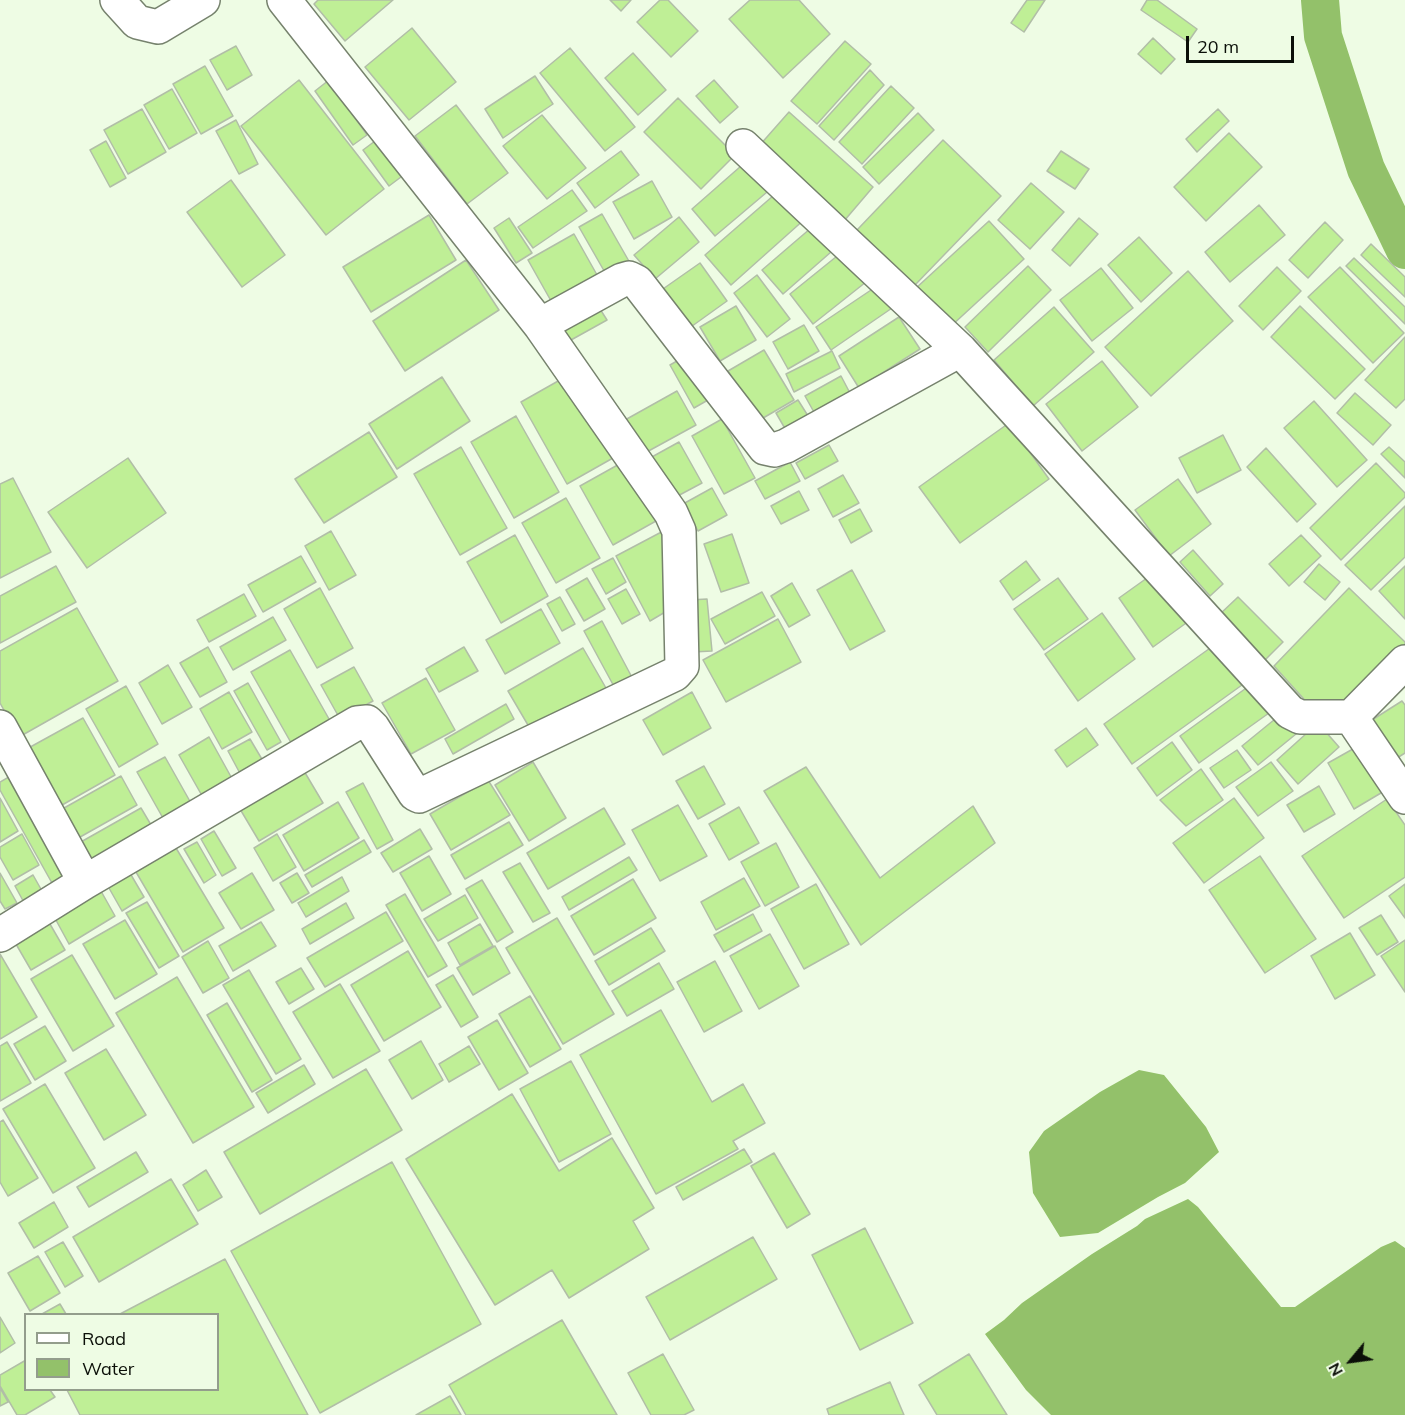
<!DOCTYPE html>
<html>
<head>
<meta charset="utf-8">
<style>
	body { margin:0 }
	#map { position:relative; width:1405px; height:1415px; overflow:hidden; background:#eefce4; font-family:Mulish,sans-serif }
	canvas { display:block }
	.legend { position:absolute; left:24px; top:1313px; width:195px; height:78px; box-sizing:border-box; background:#eefce4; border:2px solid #939d8c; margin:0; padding:8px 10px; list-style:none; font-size:18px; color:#0b0f08 }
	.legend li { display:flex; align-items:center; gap:12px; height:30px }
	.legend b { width:30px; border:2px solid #939d8c }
	.north { position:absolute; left:1321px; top:1331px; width:60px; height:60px; -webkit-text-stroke:4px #eefce4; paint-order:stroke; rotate:241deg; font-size:16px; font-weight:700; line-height:24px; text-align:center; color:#0b0f08 }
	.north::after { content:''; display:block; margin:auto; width:21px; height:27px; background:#0b0f08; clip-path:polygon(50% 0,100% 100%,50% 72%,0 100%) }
	.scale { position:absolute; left:1186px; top:36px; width:108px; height:27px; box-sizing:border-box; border:3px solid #0b0f08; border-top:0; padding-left:8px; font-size:18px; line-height:21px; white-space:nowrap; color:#0b0f08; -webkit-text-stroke:4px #eefce4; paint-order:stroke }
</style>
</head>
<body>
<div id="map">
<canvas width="1405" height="1415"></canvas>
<ul class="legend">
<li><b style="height:8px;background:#fff"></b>Road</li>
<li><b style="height:16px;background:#93c16a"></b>Water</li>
</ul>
<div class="north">N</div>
<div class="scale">20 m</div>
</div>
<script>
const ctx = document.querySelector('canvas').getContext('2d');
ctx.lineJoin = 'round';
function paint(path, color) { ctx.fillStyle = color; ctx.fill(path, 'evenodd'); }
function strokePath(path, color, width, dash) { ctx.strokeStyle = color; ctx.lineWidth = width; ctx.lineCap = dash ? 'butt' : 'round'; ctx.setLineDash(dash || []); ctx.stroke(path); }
const water = new Path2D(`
	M1139 1070 1164 1075 1206 1127 1219 1152 1185 1183 1158 1197 1098 1233 1060 1237 1033 1193 1029 1152 1044 1131 1100 1092Z
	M1188 1199 1198 1207 1281 1307H1295L1381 1247 1395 1241 1405 1248V1415H1051L1026 1390 985 1334 1004 1320 1022 1303 1092 1254 1137 1226 1145 1219Z`);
const canal = new Path2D(`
	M1320 0 1323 36 1366 169 1405 250`);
const building = new Path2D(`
	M318 0H393L345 41 314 4Z
	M610 0H631L621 11Z
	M660 0H668L698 31 671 57 637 22Z
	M750 0H799L830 34 783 78 729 19Z
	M1027 0H1045L1024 32 1011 23Z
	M1147 0H1157L1197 29 1188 42 1141 10Z
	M412 28 456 82 409 120 365 67Z
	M1153 38 1175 59 1161 74 1138 54Z
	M845 41 871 64 817 124 791 101Z
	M236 46 252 75 227 90 210 60Z
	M570 48 635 127 605 151 540 73Z
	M633 53 666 90 638 115 605 78Z
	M205 66 233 116 201 134 173 84Z
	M870 70 884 85 834 140 819 126Z
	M535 76 553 104 503 138 485 109Z
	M299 80 384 189 326 235 241 126Z
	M329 80 367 135 353 145 315 91Z
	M714 80 738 107 720 123 696 96Z
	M891 86 914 108 862 164 839 142Z
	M172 89 197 133 169 149 144 105Z
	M678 98 735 155 701 189 644 132Z
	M456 105 508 173 467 204 415 136Z
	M142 109 166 152 128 174 104 130Z
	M1218 109 1229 121 1197 152 1186 139Z
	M789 112 873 187 844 221 759 146Z
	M918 113 934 130 879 184 863 167Z
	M542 115 586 168 547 199 503 146Z
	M236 120 258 164 239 174 216 131Z
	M1229 133 1262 167 1206 221 1174 187Z
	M379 138 405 174 389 186 363 150Z
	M943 140 1001 196 915 285 857 230Z
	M106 141 126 178 110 187 90 150Z
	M621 151 639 175 595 208 577 183Z
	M1061 151 1089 169 1075 189 1047 171Z
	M749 159 773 187 715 236 692 209Z
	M231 180 285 255 242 287 187 212Z
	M652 181 672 217 634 239 613 202Z
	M1031 183 1064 212 1030 249 998 220Z
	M781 189 806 218 731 285 705 255Z
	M572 190 587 211 533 248 518 227Z
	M1259 205 1285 235 1230 282 1205 252Z
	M602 214 630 263 607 276 579 227Z
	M429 215 456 260 371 312 343 267Z
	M679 217 699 242 655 279 634 255Z
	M509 218 532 253 516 263 494 228Z
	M1079 218 1098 234 1070 266 1052 250Z
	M989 221 1024 259 950 327 915 289Z
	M818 222 839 245 783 294 762 270Z
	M1325 222 1343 240 1308 278 1289 260Z
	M574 234 601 282 555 308 528 260Z
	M1139 237 1172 273 1141 302 1108 265Z
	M1371 244 1405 277V297L1361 255Z
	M847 248 871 278 813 324 790 294Z
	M1354 258 1405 307V324L1346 266Z
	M466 260 499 310 405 371 373 321Z
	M700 263 727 301 688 329 660 291Z
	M1028 266 1051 290 988 352 965 327Z
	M1277 267 1301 291 1263 330 1239 306Z
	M1340 267 1404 333 1373 363 1308 297Z
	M1101 268 1133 308 1092 341 1060 300Z
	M1188 271 1233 321 1151 396 1105 347Z
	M757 275 790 319 767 337 734 293Z
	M880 284 895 306 831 350 816 327Z
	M736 306 756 340 720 361 700 327Z
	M1300 306 1365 369 1335 399 1271 337Z
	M1054 307 1094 352 1033 406 994 360Z
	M600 309 607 320 562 345 555 333Z
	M899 317 920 349 859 388 839 356Z
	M804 325 819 351 788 369 773 342Z
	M1405 337V399L1396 408 1365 380Z
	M764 350 794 400 758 421 728 371Z
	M832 351 840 368 794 392 786 374Z
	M684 357 708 400 694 408 670 365Z
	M1102 361 1138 407 1082 451 1046 404Z
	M567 376 613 458 567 484 521 402Z
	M841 376 851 395 815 414 805 396Z
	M442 377 470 421 397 469 369 424Z
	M677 391 696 425 643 454 625 420Z
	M1355 393 1391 425 1373 445 1337 413Z
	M798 400 810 419 787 432 776 413Z
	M1314 401 1367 460 1337 487 1284 428Z
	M516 416 559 492 514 518 471 442Z
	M722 419 755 478 724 494 692 436Z
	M1009 423 1049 479 960 543 919 487Z
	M369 432 397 477 324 523 295 479Z
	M1223 435 1241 470 1197 493 1179 458Z
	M679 442 702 483 672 499 650 458Z
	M829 445 838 461 805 479 796 463Z
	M461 447 507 528 460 555 414 474Z
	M1389 447 1405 462V478L1381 454Z
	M1266 448 1316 504 1297 522 1247 467Z
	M128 458 166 513 87 568 48 512Z
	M623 462 656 521 613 545 580 486Z
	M790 462 800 481 765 499 755 481Z
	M1376 463 1405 493V497L1341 560 1310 528Z
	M843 475 859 503 833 517 818 489Z
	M13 478 51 552 0 578V484Z
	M1178 479 1211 524 1169 556 1135 510Z
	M712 488 727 515 698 531 683 504Z
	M799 491 809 510 781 524 771 506Z
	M566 498 600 558 556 583 522 523Z
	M1405 506V557L1371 590 1345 565Z
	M860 509 872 531 851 543 839 520Z
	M669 528 677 605 650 621 616 556Z
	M331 531 356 575 329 590 305 546Z
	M732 534 749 583 721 592 704 544Z
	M515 535 548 596 501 623 467 562Z
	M1301 535 1321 556 1289 586 1269 564Z
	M1193 550 1223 584 1210 596 1180 562Z
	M301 556 316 582 263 612 248 585Z
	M613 558 626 582 606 594 592 569Z
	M1026 561 1040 580 1013 600 1000 581Z
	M1319 564 1340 582 1325 600 1304 582Z
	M56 566 76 602 0 643V596Z
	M1405 566V619L1379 591Z
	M852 570 885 631 850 650 817 590Z
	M1154 573 1189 621 1153 647 1119 598Z
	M587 578 605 609 584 621 566 590Z
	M1058 578 1088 619 1044 650 1014 609Z
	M792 583 810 615 789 627 771 596Z
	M320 588 353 648 317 668 284 609Z
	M1349 588 1405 642V650L1345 706 1312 708 1274 666Z
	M626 589 640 614 622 624 608 599Z
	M762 592 775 616 725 644 711 619Z
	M244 594 256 616 209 642 197 620Z
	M560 597 575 624 562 631 547 604Z
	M1238 597 1283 642 1265 660 1219 615Z
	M707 599 712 651 693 652 689 600Z
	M77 608 118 681 19 737 0 703V651Z
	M541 609 560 643 505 674 486 640Z
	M1102 613 1135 659 1078 701 1045 654Z
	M273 617 286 640 233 670 220 647Z
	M778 619 801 662 726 702 703 660Z
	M602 621 635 683 617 692 584 631Z
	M1213 646 1242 685 1132 764 1104 724Z
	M208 647 227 682 200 697 180 663Z
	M464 647 478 671 439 692 426 669Z
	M583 648 610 695 535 737 508 691Z
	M290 650 333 726 294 748 251 672Z
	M168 665 192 707 162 724 139 683Z
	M354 667 373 701 340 719 321 685Z
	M426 678 455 730 411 754 382 703Z
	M248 683 281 742 267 750 234 691Z
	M126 686 158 744 119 767 86 709Z
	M1249 686 1269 713 1199 763 1180 736Z
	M229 692 252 732 222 749 200 709Z
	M692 692 711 728 663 755 643 720Z
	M1402 701 1405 705V753L1397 758 1372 720Z
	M506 704 514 719 453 754 445 739Z
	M1280 715 1296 734 1258 765 1242 746Z
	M83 718 115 775 55 809 23 751Z
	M1318 723 1339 747 1298 784 1277 760Z
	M1086 728 1098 745 1067 767 1055 750Z
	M209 737 235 784 205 801 179 755Z
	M250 739 266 766 243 779 228 751Z
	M1172 742 1192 770 1157 796 1137 768Z
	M1360 745 1386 790 1354 809 1328 763Z
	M1237 750 1251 770 1224 788 1210 768Z
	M165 757 196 812 168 827 137 772Z
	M533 762 566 818 529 841 495 785Z
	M1271 762 1293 791 1258 816 1236 787Z
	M704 766 725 804 698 819 676 781Z
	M806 767 880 878 973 806 995 843 861 945 764 791Z
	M1201 769 1223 800 1186 826 1160 800Z
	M19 771 80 879 57 892 0 790V782Z
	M304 771 323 803 259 841 240 809Z
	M121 776 137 805 73 841 57 812Z
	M488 780 510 815 451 850 430 814Z
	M363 783 393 840 377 849 346 792Z
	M1319 786 1335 814 1304 832 1287 805Z
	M0 798 18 831 0 842Z
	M1234 798 1264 838 1204 883 1173 843Z
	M1387 799 1405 825V877L1344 918 1302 856Z
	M338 802 359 838 304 871 283 835Z
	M678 805 707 856 660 881 632 830Z
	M739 807 759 843 729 860 709 824Z
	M141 808 157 835 88 874 72 847Z
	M604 808 625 844 548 889 527 853Z
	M509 822 523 845 465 879 451 855Z
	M420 829 432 849 393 872 381 853Z
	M214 831 236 868 222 876 201 839Z
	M22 834 39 865 13 880 0 857V847Z
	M277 834 296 867 273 881 254 848Z
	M364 840 371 852 312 887 305 875Z
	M197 842 216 875 204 883 184 849Z
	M776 843 799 887 765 906 741 862Z
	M176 848 224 928 183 952 136 872Z
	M429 856 451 894 422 911 400 873Z
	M1260 856 1316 939 1265 973 1209 890Z
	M629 857 637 870 569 910 562 897Z
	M520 863 550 913 533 922 503 872Z
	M127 868 144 897 122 911 105 881Z
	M0 873 17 903 5 909 0 901Z
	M252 873 274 910 241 929 219 893Z
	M297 873 309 893 292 903 280 883Z
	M33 875 46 898 27 908 15 886Z
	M342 877 349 891 306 917 298 903Z
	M744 878 760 906 716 930 701 902Z
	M633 879 656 918 594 955 571 916Z
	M482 880 513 932 497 942 466 889Z
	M97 884 115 916 69 944 51 911Z
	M816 884 849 944 804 969 771 909Z
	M1405 884V918L1389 896Z
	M405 894 447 966 428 977 386 905Z
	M465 895 478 918 438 941 424 919Z
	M147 902 179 956 159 968 126 913Z
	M346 903 354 918 310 944 302 929Z
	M43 912 65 950 31 970 9 932Z
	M386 912 403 941 325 987 307 958Z
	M753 914 762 931 724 952 714 935Z
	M1381 915 1398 942 1377 955 1359 928Z
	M557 918 614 1014 563 1044 506 948Z
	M125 920 157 974 115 999 83 944Z
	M261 922 276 946 233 971 219 946Z
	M480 924 493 946 460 965 448 943Z
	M651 928 665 951 609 985 595 961Z
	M1350 933 1375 975 1335 999 1311 956Z
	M770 934 799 986 759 1009 730 956Z
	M1405 940V992L1381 956Z
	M208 941 229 978 203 993 182 957Z
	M495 946 510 973 473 995 457 968Z
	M408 951 441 1007 384 1041 351 985Z
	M0 954 37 1017 0 1039Z
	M72 955 114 1026 73 1051 31 979Z
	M715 961 742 1011 704 1032 677 982Z
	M659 963 674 989 627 1016 612 991Z
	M301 968 314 989 289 1004 276 982Z
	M249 970 301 1059 276 1074 223 985Z
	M453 975 478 1017 461 1027 436 985Z
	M177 977 254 1107 193 1143 116 1013Z
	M340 984 380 1051 333 1078 293 1012Z
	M530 996 561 1049 530 1067 499 1014Z
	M227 1003 272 1080 252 1092 207 1015Z
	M661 1010 712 1102 743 1084 765 1123 733 1141 738 1149 656 1194 580 1055Z
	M497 1020 528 1073 499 1090 468 1037Z
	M45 1026 66 1061 35 1080 14 1044Z
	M421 1041 443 1080 412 1099 389 1060Z
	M7 1042 31 1083 0 1101V1046Z
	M469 1046 480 1064 449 1082 439 1064Z
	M106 1049 146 1115 104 1140 65 1073Z
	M571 1061 611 1134 559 1162 520 1089Z
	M304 1065 315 1084 268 1113 256 1093Z
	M366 1069 402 1130 260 1214 224 1152Z
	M45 1084 95 1168 53 1193 3 1109Z
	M512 1094 559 1171 612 1138 654 1208 633 1221 649 1249 569 1298 552 1270 495 1305 406 1159Z
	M3 1120 38 1178 8 1196 0 1182V1122Z
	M744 1149 752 1162 683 1200 676 1187Z
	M136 1152 148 1172 89 1207 77 1187Z
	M774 1153 810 1214 787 1228 751 1166Z
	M392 1162 481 1324 320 1413 231 1251Z
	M206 1170 222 1197 198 1211 183 1185Z
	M171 1179 198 1224 99 1282 73 1237Z
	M54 1202 68 1227 34 1248 19 1223Z
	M865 1228 913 1323 860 1350 812 1255Z
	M753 1237 777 1279 670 1340 646 1297Z
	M63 1242 83 1276 65 1287 45 1252Z
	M38 1256 60 1293 30 1311 8 1273Z
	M225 1259 308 1415H80L67 1390H218V1314H120Z
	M60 1304 66 1314H42Z
	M0 1317 15 1343 0 1353Z
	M562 1320 617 1415H466L449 1385Z
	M663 1354 694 1410 684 1415H651L628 1373Z
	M969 1354 1007 1415H937L919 1385Z
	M26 1360V1390H50L55 1397 25 1415H17L0 1386V1375Z
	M890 1382 904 1415H829L827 1409Z
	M0 1388 8 1402 0 1406Z
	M450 1396 461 1415H416Z`);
const street = new Path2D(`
	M117 0 137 22 158 27 203 0
	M284 0 540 325 622 280 629 278 637 282 765 448 774 450 786 446 960 350
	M743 146 960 350 1290 712 1300 717H1351L1405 662
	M1351 717 1405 797
	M0 727 85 882
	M0 935 85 882 357 723 367 722 373 728 415 794 419 796 675 674 682 666 679 531 671 513 540 325`);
paint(water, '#93c16a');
strokePath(canal, '#93c16a', 38);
paint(building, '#bfef96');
strokePath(building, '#b1bea7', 1.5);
strokePath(street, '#76826d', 36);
strokePath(street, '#fff', 33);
</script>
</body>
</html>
